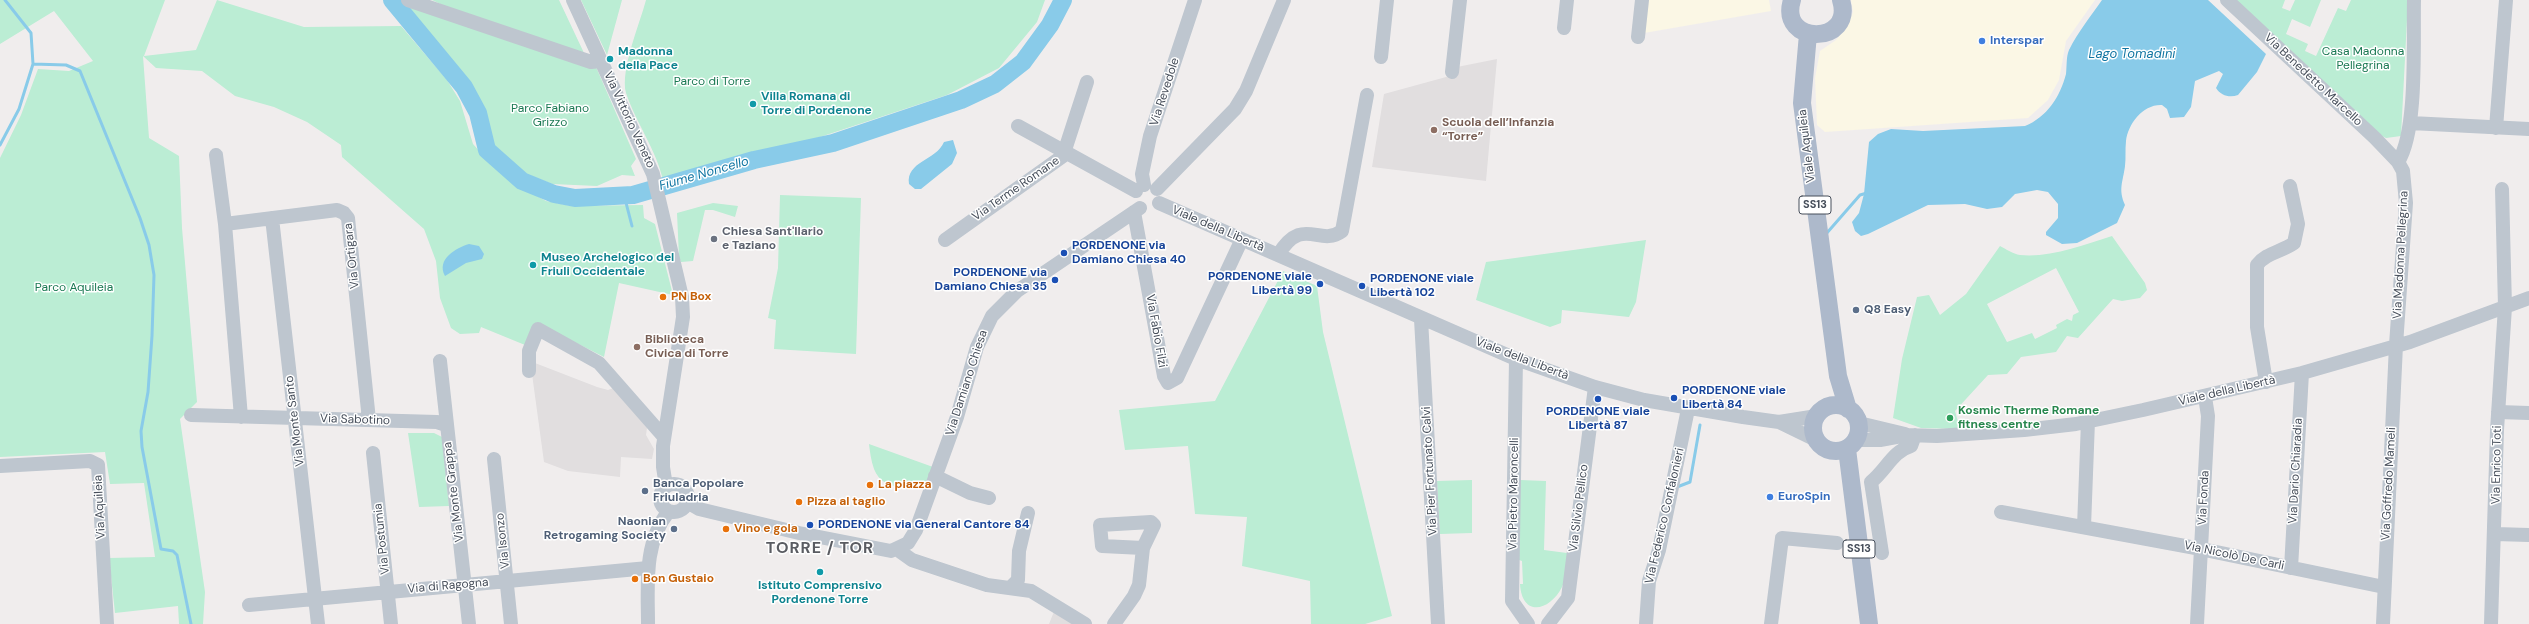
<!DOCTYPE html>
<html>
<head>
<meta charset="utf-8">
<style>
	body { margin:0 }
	canvas { display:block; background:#f0eded }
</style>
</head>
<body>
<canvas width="2529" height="624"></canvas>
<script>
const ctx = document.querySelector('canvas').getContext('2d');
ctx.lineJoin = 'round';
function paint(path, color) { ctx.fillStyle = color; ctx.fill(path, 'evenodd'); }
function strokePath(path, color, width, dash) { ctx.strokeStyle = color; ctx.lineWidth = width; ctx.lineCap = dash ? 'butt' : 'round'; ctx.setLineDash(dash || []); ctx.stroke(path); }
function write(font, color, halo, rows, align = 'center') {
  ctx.font = font + ' "DM Sans",sans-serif'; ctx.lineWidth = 3; ctx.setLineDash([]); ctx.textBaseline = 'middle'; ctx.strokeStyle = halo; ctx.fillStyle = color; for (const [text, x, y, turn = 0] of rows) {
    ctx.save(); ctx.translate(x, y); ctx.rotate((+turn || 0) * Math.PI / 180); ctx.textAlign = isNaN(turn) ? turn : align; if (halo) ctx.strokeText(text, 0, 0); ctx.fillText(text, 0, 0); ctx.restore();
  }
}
const commercial = new Path2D(`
	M1647 0H1769L1771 11 1644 33Z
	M1851 0H2095L2066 41 2059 80 2048 100 2028 118 1825 132 1817 125 1815 78 1820 51 1836 40 1847 27 1853 12Z`);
const education = new Path2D(`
	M1497 59 1486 181 1372 167 1384 94 1457 74V67Z
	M535 363 597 387 608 390 616 387 647 428 646 435 654 449 652 459 621 457 620 477 568 471 544 462 532 374Z
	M1055 609 1079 624H1049Z`);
const green = new Path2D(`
	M0 0H165L144 56 196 50 217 0 304 27 401 26 447 80 460 101 473 144 492 165 521 187 546 201 571 206 643 205 644 218 655 224 673 295 619 283 604 357 537 323 525 345 481 327 479 333 460 334 451 328 440 298 436 261 424 229 342 157 341 145 307 122 274 107 235 96 202 71 156 68 143 56 149 138 179 156 182 228 197 402 180 419 205 592 203 624H179L178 606 115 613 109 558 155 557 144 483 110 484 105 452 0 457V158L21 115 38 69 69 71 93 61 54 11 0 44Z
	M432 0H559L584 53 449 8Z
	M581 0H622L607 55Z
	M646 0H1045L1037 22 999 68 947 95 814 139 663 180C656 149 636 123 626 93 620 70 640 23 646 0Z
	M2232 0H2285L2282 8 2290 11 2295 0H2321L2310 27 2292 19 2286 34 2308 44 2305 51 2316 56 2338 8 2346 11 2351 0H2408L2401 136 2386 138 2378 134Z
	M404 5 596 67 636 159 631 166 635 176 622 175 597 186 552 184 527 174 507 162 493 148 478 98 467 80Z
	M780 195 861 198 856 354 774 349 776 320 768 318 778 268Z
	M713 203 738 206 735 217 713 210H705L693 261 681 262 679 257 677 213Z
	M2112 236 2145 283 2147 290 2140 298 2122 301 2113 299 2078 338 2067 336 2056 352 2021 357 2007 374 1988 375 1955 411 1960 429 1921 428 1893 418 1902 359 1917 297 1929 295 1940 315 1966 294 2000 246C2006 249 2013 254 2020 255 2050 258 2083 245 2112 236ZM2056 268 2079 312 2073 315 2072 321 2067 319 2056 325 2057 328 2035 339 2032 333 2007 342 1987 304Z
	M1646 240 1636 302 1629 317 1562 310 1561 323 1550 327 1476 300 1486 262Z
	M1283 271 1317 286 1323 332 1392 616 1365 624H1311L1310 581 1242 566 1247 517 1195 514 1188 446 1125 450 1119 410 1215 401Z
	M408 433H434L442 437 449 506 419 507Z
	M869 444 933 467 928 480C910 489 883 492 874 469 871 461 870 452 869 444Z
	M1472 480V533L1440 534 1437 481Z
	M1520 480 1546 481 1544 550 1567 553C1567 565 1567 576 1562 587 1550 611 1522 618 1520 584H1523L1522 561 1519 560Z`);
const water = new Path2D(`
	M2102 0H2208L2266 54 2257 72 2238 95C2230 98 2221 96 2216 88L2223 74 2219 71 2195 81 2191 107 2184 117 2170 118 2167 109 2162 105C2143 104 2128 124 2126 141 2125 150 2126 158 2125 166 2123 182 2118 189 2125 205L2117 223 2077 243 2062 244 2046 235V232L2058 218V204L2048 192 2037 190 2015 194 2002 207 1987 209 1965 204 1928 205 1868 234 1861 236 1855 231 1852 222 1859 213 1864 194 1869 142 1878 134 1891 129 1923 131 2025 126C2047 117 2060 97 2066 74 2067 66 2066 57 2069 50 2078 32 2091 16 2102 0Z
	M953 140 957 153 952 164 921 189H915L909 184C906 161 936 161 944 142Z
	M469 244 479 246 484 254 482 259 466 263 445 276C436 259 456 248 469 244Z`);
const stream = new Path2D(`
	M5 0 31 33 33 64 66 65 80 71 140 218 149 245 154 275 152 336 148 392 141 431 142 447 161 549 173 551 177 555 191 624
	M0 145 19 109 33 64
	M624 195 632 226
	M1826 234 1860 195 1867 193
	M1677 487 1690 482 1700 425`);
const river = new Path2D(`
	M392 0 464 87 478 113 487 150 522 181 554 194 575 198 633 195 754 160 833 143 961 100 995 84 1023 62 1050 25 1063 0`);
const minor = new Path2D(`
	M408 0 591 62 601 61
	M573 0 653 174 682 297 683 317 663 446V467L666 486
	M2227 0 2375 138 2398 162 2403 171 2406 203 2396 345 2383 624
	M1564 28 1567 0
	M1638 37 1642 0
	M1381 57 1387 0
	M1452 72 1460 0
	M2411 123 2529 129
	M1018 126 1136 191
	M2496 128 2506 0
	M216 155 225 224 241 417
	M2398 162C2418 131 2413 40 2414 0
	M1144 185 1142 174 1150 136 1195 0
	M1157 189 1235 109 1246 91 1284 0
	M1159 203 1516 359 1595 387 1644 400 1743 417 1779 422 1817 416
	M1134 212 1164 376 1168 383 1177 378 1242 239
	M272 218 318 624
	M225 224 337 210 344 213 348 218 369 420
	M945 240 1063 156 1087 82
	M1278 255C1303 214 1319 248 1342 231L1367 95
	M1421 319 1438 624
	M1516 359 1512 601 1528 624
	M440 361 469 624
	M529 371V351L538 329 599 363 664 437
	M2266 382 2257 327V265C2266 253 2281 252 2294 243L2298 224 2290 186
	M2498 412 2529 413
	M191 415 437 422 446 425
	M1779 422 1818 441
	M1859 423 1905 434
	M1856 440H1880L1907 435 1937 436 2024 430 2076 424 2143 410 2302 373 2410 342 2529 298
	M373 453 391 624
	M494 459 511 624
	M0 466 90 461 98 465 107 624
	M935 476 970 493 989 498
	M660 498a14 14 0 1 1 28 0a14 14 0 1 1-28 0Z
	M687 502 699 509 799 533 891 551 908 543 916 530 957 417 977 347 992 316 1017 291 1140 208
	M2001 512 2201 549 2384 587
	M2084 527 2088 421
	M2495 534 2529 535
	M898 550 912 560 987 585 1031 591 1085 624
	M1882 553 1871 482C1886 470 1893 451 1911 446L1915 435
	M2291 568 2302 373
	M1012 586 1018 580 1019 551 1028 513
	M249 605 648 568
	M648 624C648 586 643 543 669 511
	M1114 624 1134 596 1139 585 1143 548 1154 525 1151 522 1100 525 1102 546 1143 548
	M1548 624 1568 598 1595 387
	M1646 624 1649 581 1659 550 1688 409
	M1771 624 1782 538 1837 543
	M2197 624 2208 416 2205 397
	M2491 624 2497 430 2505 307 2502 189`);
const major = new Path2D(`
	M1792 0C1778 46 1855 45 1841 0
	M1808 34 1802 103 1838 376 1848 409
	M1813 428a23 23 0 1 1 46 0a23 23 0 1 1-46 0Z
	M1847 449 1869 624`);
const markers = [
	[1982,41,4,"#3f7fe0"],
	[610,59,4,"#0f9aa8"],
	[753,104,4,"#0f9aa8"],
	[1434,130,4,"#8d6e63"],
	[714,239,4,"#6b7280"],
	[1064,253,4,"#1a4fb4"],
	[533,265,4,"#0f9aa8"],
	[1055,280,4,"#1a4fb4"],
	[1320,284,4,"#1a4fb4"],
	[1362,286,4,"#1a4fb4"],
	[663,297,4,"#e8710a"],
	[1856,310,4,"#5c6f8a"],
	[637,347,4,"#8d6e63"],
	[1674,398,4,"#1a4fb4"],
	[1598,399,4,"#1a4fb4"],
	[1950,418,4,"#2e9e5b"],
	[870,485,4,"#e8710a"],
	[645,491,4,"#5c6f8a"],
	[1770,497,4,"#3f7fe0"],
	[799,502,4,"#e8710a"],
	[810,525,4,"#1a4fb4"],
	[674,529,4,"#5c6f8a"],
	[726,529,4,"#e8710a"],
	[820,572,4,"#0f9aa8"],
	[635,579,4,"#e8710a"]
];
const shields = [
	[1815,205,32],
	[1859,549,32]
];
const shieldNames = [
	["SS13",1815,205],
	["SS13",1859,549]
];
const shopNames = [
	["Interspar",1990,41],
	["EuroSpin",1778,497]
];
const cultureNames = [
	["Madonna",618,52],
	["della Pace",618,66],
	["Villa Romana di",761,97],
	["Torre di Pordenone",761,111],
	["Museo Archelogico del",541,258],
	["Friuli Occidentale",541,272],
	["Istituto Comprensivo",820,586,"center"],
	["Pordenone Torre",820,600,"center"]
];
const parkNames = [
	["Casa Madonna",2363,52],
	["Pellegrina",2363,66],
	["Parco di Torre",712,82],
	["Parco Fabiano",550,109],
	["Grizzo",550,123],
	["Parco Aquileia",74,288]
];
const streetNames = [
	["Via Benedetto Marcello",2313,80,43],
	["Via Revedole",1165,92,-72],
	["Via Vittorio Veneto",629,120,65],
	["Viale Aquileia",1807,146,-97],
	["Via Terme Romane",1016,189,-35],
	["Viale della Libertà",1218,229,23],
	["Via Madonna Pellegrina",2401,255,-87],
	["Via Ortigara",352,256,-96],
	["Via Fabio Filzi",1156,331,80],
	["Viale della Libertà",1522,359,21],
	["Via Damiano Chiesa",967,383,-72],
	["Viale della Libertà",2227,391,-13],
	["Via Sabotino",355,420,2],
	["Via Monte Santo",295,421,-97],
	["Via Enrico Toti",2497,465,-89],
	["Via Pier Fortunato Calvi",1430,471,-93],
	["Via Dario Chiaradia",2296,471,-87],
	["Via Goffredo Mameli",2389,484,-87],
	["Via Monte Grappa",454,492,-97],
	["Via Pietro Maroncelli",1514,494,-89],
	["Via Fonda",2204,498,-87],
	["Via Aquileia",100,507,-93],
	["Via Silvio Pellico",1579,508,-83],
	["Via Federico Confalonieri",1665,516,-77],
	["Via Postumia",382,539,-96],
	["Via Isonzo",503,541,-96],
	["Via Nicolò De Carli",2234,556,12],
	["Via di Ragogna",448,586,-5]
];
const educationNames = [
	["Scuola dell’Infanzia",1442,123],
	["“Torre”",1442,137],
	["Biblioteca",645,340],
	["Civica di Torre",645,354]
];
const worshipNames = [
	["Chiesa Sant'Ilario",722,232],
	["e Taziano",722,246]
];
const transitNames = [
	["PORDENONE via",1072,246],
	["Damiano Chiesa 40",1072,260],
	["PORDENONE via",1047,273,"right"],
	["Damiano Chiesa 35",1047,287,"right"],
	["PORDENONE viale",1312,277,"right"],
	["Libertà 99",1312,291,"right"],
	["PORDENONE viale",1370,279],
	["Libertà 102",1370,293],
	["PORDENONE viale",1682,391],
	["Libertà 84",1682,405],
	["PORDENONE viale",1598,412,"center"],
	["Libertà 87",1598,426,"center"],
	["PORDENONE via General Cantore 84",818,525]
];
const foodNames = [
	["PN Box",671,297],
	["La piazza",878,485],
	["Pizza al taglio",807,502],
	["Vino e gola",734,529],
	["Bon Gustaio",643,579]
];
const serviceNames = [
	["Q8 Easy",1864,310],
	["Banca Popolare",653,484],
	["Friuladria",653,498],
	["Naonian",666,522,"right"],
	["Retrogaming Society",666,536,"right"]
];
const leisureNames = [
	["Kosmic Therme Romane",1958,411],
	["fitness centre",1958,425]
];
const waterNames = [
	["Lago Tomadini",2132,55],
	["Fiume Noncello",704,174,-16]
];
const districtNames = [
	["TORRE / TOR",820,549]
];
paint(commercial, '#fbf7e5');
paint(education, '#e1dedf');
paint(green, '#bbedd4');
paint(water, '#89cbe9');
strokePath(stream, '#89cbe9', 3);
strokePath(river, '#89cbe9', 18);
strokePath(minor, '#bec6cf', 14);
strokePath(major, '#adb9cb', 18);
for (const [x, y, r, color] of markers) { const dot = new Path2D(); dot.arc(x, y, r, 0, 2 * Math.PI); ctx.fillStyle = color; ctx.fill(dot); strokePath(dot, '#fff', 1.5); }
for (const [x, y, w] of shields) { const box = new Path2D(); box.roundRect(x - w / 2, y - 9, w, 18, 3); ctx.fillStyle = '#fff'; ctx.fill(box); strokePath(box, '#464e5a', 1); }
write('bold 11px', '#464e5a', null, shieldNames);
write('bold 12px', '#366cbe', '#fff', shopNames, 'left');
write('bold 12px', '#0d838f', '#fff', cultureNames, 'left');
write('12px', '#197852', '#fff', parkNames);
write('12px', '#464e5a', '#fff', streetNames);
write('bold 12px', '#785e54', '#fff', educationNames, 'left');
write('bold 12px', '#5b616d', '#fff', worshipNames, 'left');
write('bold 12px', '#164399', '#fff', transitNames, 'left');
write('bold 12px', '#c56008', '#fff', foodNames, 'left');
write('bold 12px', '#4e5e75', '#fff', serviceNames, 'left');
write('bold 12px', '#27864d', '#fff', leisureNames, 'left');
write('italic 13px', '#1075a2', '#fff', waterNames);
ctx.letterSpacing = '1px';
write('bold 16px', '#5a5c62', '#fff', districtNames);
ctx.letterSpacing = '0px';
</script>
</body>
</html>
